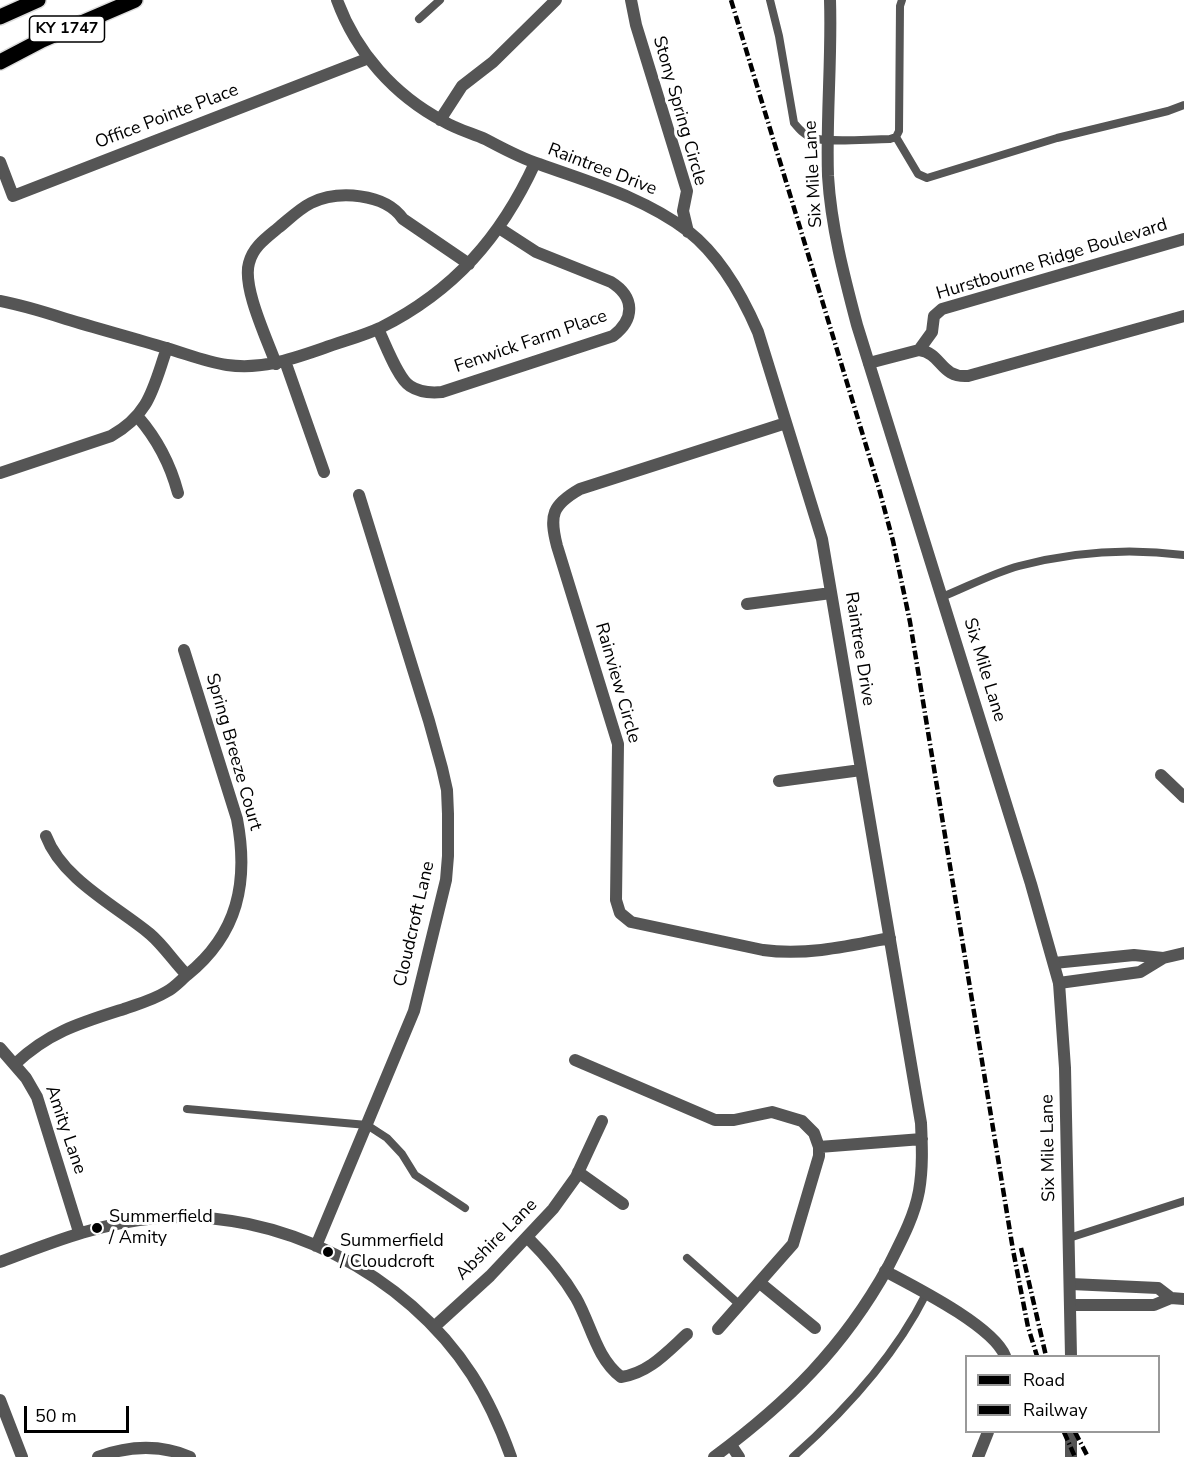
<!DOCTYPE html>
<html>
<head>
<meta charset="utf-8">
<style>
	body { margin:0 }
	#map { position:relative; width:1184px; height:1457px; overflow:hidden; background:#fff; font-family:"Nunito Sans",sans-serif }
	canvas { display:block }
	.legend { position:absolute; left:965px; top:1355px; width:195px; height:78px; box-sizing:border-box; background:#fff; border:2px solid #999; margin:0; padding:8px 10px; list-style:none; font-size:18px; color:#000 }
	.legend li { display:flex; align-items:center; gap:12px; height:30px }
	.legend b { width:30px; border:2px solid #999 }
	.scale { position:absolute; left:24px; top:1406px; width:105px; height:27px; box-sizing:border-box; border:3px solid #000; border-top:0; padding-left:8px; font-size:18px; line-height:21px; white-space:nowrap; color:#000; -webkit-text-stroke:4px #fff; paint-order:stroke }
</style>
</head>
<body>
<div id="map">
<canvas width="1184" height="1457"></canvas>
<ul class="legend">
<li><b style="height:8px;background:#000"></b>Road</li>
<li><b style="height:8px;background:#000"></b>Railway</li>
</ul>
<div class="scale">50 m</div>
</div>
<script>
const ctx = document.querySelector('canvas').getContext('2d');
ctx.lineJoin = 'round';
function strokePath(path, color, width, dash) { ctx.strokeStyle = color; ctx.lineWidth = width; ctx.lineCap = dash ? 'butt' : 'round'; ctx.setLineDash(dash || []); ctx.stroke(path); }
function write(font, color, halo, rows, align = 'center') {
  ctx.font = font + ' "Nunito Sans",sans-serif'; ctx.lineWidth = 6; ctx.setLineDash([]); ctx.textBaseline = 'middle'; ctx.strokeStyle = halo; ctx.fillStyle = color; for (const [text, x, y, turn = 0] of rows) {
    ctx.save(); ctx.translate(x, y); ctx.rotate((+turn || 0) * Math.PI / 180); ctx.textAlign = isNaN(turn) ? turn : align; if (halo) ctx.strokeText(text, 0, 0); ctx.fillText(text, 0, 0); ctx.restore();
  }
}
const service = new Path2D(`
	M770 0 779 36 794 123C799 129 804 135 812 138 832 143 868 139 890 139L896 137 899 131 900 6 902 0
	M419 19 440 0
	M896 137 918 174 927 178 1057 138 1168 111 1184 105
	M942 597C967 587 993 573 1019 566 1072 552 1130 548 1184 555
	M187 1109 367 1125 387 1138 402 1154 415 1175 465 1208
	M1069 1238 1184 1201
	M687 1258 740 1305
	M793 1457C845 1411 895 1356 926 1294`);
const minor = new Path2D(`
	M337 0C356 52 394 95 443 121 456 129 471 133 485 139 502 148 520 158 539 164 591 183 643 197 688 231 720 256 742 295 758 332L822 539 921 1123C922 1146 923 1168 919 1191 914 1218 900 1243 888 1267 843 1348 788 1402 714 1457
	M631 0 636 25 687 191 683 211 688 232
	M440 120 462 86 493 62 556 0
	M0 162 13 196 369 58
	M0 301C22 305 44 312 66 319 99 329 133 338 166 348 187 354 206 362 227 365 262 370 292 359 324 348 343 341 363 336 380 328 454 291 501 237 535 163
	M378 329C385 343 398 379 410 386 419 392 432 393 442 392L613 336C635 319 635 297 611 282L536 252 499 228
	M919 350 932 332 934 316 942 309 1184 239
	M285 361 324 472
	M869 363 919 350C942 353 940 378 968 376L1184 316
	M276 364C267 339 242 287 249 263 253 247 266 238 278 228 288 220 299 209 311 203 338 190 385 193 403 219L469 264
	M138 417C158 440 170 463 178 493
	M786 423 580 489C552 505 549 515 557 546L618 744 616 900 620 913 631 922 763 950C806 956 849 946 890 938
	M0 473 111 436C150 414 153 388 167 348
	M747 604 831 593
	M1161 775 1184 797
	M779 781 861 770
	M46 836C62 879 116 906 150 934 164 946 174 962 187 975
	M1054 963 1134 955 1163 958
	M1059 983 1140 972 1163 958 1184 953
	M0 1048 26 1078 37 1097 79 1232
	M575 1060 715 1120H734L772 1112 802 1121 814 1133 819 1147V1156L793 1244 718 1329
	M15 1064C49 1032 80 1023 124 1009 138 1004 153 1000 166 992 174 988 180 981 187 975 238 934 249 882 237 819L184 650
	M819 1147 922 1139
	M578 1172 623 1204
	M527 1237C545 1255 563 1276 576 1298 591 1324 596 1358 621 1377 649 1373 667 1352 687 1334
	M316 1246 414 1011 446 880 448 856V814L447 790 442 768 429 721 359 495
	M0 1262C53 1242 99 1223 157 1218 278 1208 406 1273 472 1375 488 1400 501 1429 511 1457
	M885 1271C915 1287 993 1326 1005 1356
	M760 1283 815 1328
	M1071 1284 1158 1288 1171 1298
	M1071 1305H1154L1171 1298 1184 1299
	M434 1327 490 1276 553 1209 576 1177 602 1121
	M0 1400 22 1457
	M731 1445 739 1457
	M98 1457C128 1446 160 1444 190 1457
	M978 1457 988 1432`);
const tertiary = new Path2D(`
	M830 0C832 58 826 117 828 176 831 226 844 276 857 325L1031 884 1059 983 1065 1068 1071 1356
	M1071 1432V1457`);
const primary = new Path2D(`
	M0 17 38 0
	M0 62 42 40 135 0`);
const rail = new Path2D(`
	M731 0 878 485 893 541 910 622 1013 1250 1028 1327 1037 1356
	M1021 1248 1046 1356
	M1064 1432 1075 1457
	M1075 1432 1088 1457`);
const markers = [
	[97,1228,6,"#000"],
	[328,1252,6,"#000"]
];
const shields = [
	[67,29,75]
];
const shieldNames = [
	["KY 1747",67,29]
];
const streetNames = [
	["Stony Spring Circle",679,111,74],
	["Office Pointe Place",167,117,-21],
	["Raintree Drive",602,170,21],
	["Six Mile Lane",814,174,-93],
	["Hurstbourne Ridge Boulevard",1052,260,-17],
	["Fenwick Farm Place",531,342,-19],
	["Raintree Drive",859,649,81],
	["Six Mile Lane",984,670,73],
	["Rainview Circle",617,683,74],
	["Spring Breeze Court",233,752,74],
	["Cloudcroft Lane",415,924,-77],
	["Amity Lane",65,1130,71],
	["Six Mile Lane",1049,1148,-91],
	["Abshire Lane",497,1240,-45]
];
const poiNames = [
	["Summerfield",109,1218],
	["/ Amity",109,1239],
	["Summerfield",340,1242],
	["/ Cloudcroft",340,1263]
];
strokePath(primary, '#dbdbdb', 18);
strokePath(service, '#555', 8);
strokePath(minor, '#555', 12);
strokePath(tertiary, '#555', 12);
strokePath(primary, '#000', 15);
strokePath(rail, '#000', 4.5, [9, 3, 1.5, 3]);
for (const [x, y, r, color] of markers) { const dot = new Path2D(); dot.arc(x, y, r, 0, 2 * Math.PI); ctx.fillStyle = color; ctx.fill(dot); strokePath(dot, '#fff', 2); }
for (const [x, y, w] of shields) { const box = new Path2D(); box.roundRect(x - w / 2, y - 13, w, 26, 4.5); ctx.fillStyle = '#fff'; ctx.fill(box); strokePath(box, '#000', 1.5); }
write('bold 16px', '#000', null, shieldNames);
write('18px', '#000', '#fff', streetNames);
write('18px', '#000', '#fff', poiNames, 'left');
</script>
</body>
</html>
